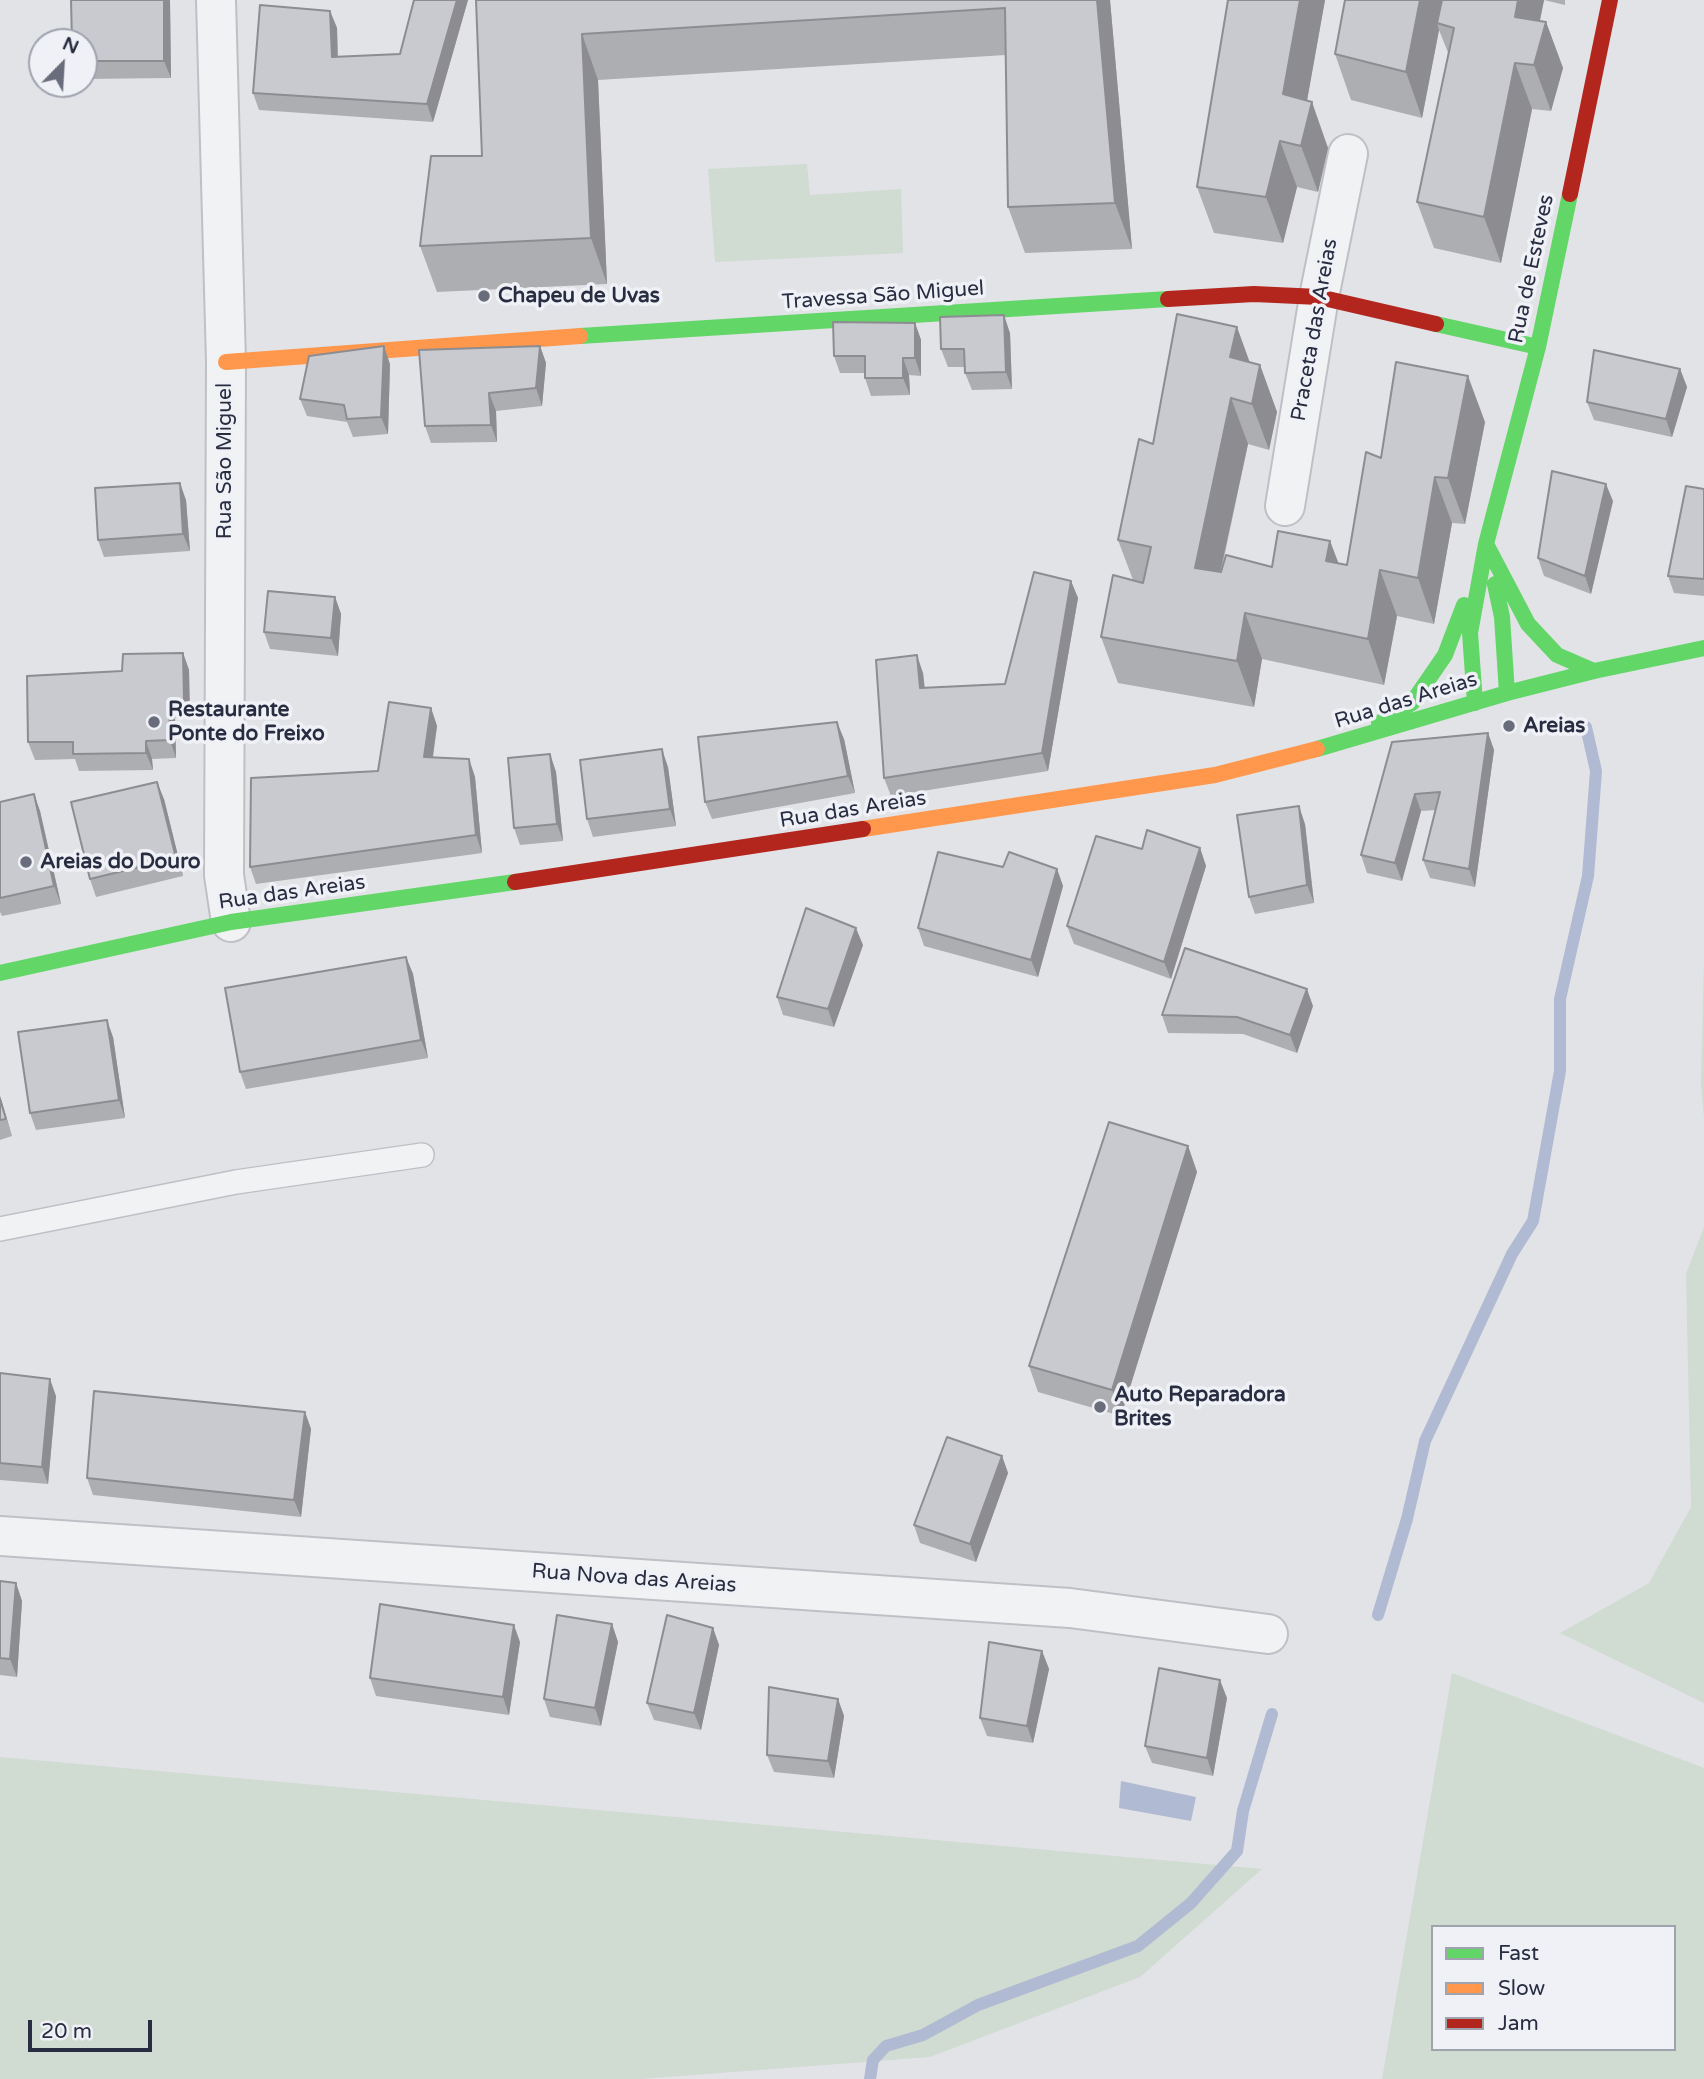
<!DOCTYPE html>
<html>
<head>
<meta charset="utf-8">
<style>
	body { margin:0 }
	#map { position:relative; width:1704px; height:2079px; overflow:hidden; background:#e2e3e7; font-family:"Varela Round",sans-serif }
	canvas { display:block }
	.legend { position:absolute; left:1431px; top:1925px; width:245px; height:126px; box-sizing:border-box; background:#eff1f7; border:2px solid #9fa3ae; margin:0; padding:9px 12px; list-style:none; font-size:21px; color:#282d41 }
	.legend li { display:flex; align-items:center; gap:14px; height:35px }
	.legend b { width:35px; border:2px solid #9fa3ae }
	.north { position:absolute; left:28px; top:28px; width:70px; height:70px; box-sizing:border-box; background:#eff1f7; border:2px solid #9fa3ae; border-radius:50%; rotate:24deg; font-size:19px; font-weight:700; line-height:28px; text-align:center; color:#282d41 }
	.north::after { content:''; display:block; margin:auto; width:24px; height:32px; background:#696d7b; clip-path:polygon(50% 0,100% 100%,50% 72%,0 100%) }
	.scale { position:absolute; left:28px; top:2020px; width:124px; height:32px; box-sizing:border-box; border:4px solid #282d41; border-top:0; padding-left:9px; font-size:21px; line-height:24px; white-space:nowrap; color:#282d41; -webkit-text-stroke:5px #eff1f7; paint-order:stroke }
</style>
</head>
<body>
<div id="map">
<canvas width="1704" height="2079"></canvas>
<ul class="legend">
<li><b style="height:9px;background:#63d668"></b>Fast</li>
<li><b style="height:9px;background:#ff974d"></b>Slow</li>
<li><b style="height:9px;background:#b3261e"></b>Jam</li>
</ul>
<div class="north">N</div>
<div class="scale">20 m</div>
</div>
<script>
const ctx = document.querySelector('canvas').getContext('2d');
ctx.lineJoin = 'round';
function paint(path, color) { ctx.fillStyle = color; ctx.fill(path, 'evenodd'); }
function strokePath(path, color, width, dash) { ctx.strokeStyle = color; ctx.lineWidth = width; ctx.lineCap = dash ? 'butt' : 'round'; ctx.setLineDash(dash || []); ctx.stroke(path); }
function write(font, color, halo, rows, align = 'center') {
  ctx.font = font + ' "Varela Round",sans-serif'; ctx.lineWidth = 7; ctx.setLineDash([]); ctx.textBaseline = 'middle'; ctx.strokeStyle = halo; ctx.fillStyle = color; for (const [text, x, y, turn = 0] of rows) {
    ctx.save(); ctx.translate(x, y); ctx.rotate((+turn || 0) * Math.PI / 180); ctx.textAlign = isNaN(turn) ? turn : align; if (halo) ctx.strokeText(text, 0, 0); ctx.fillText(text, 0, 0); ctx.restore();
  }
}
const green = new Path2D(`
	M807 164 810 195 901 189 903 253 715 262 708 169Z
	M1704 960V1118L1701 1083Z
	M1704 1227V1703L1560 1633 1649 1583 1691 1507 1686 1274Z
	M1452 1673 1704 1768V2079H1382ZM1433 1927H1674V2049H1433Z
	M0 1757 1262 1869 1140 1977 930 2057 641 2079H0Z`);
const water = new Path2D(`
	M1121 1781 1196 1797 1191 1821 1119 1808Z`);
const stream = new Path2D(`
	M1378 1615 1407 1519 1425 1441 1512 1254 1533 1221 1560 1071V999L1588 876 1596 771 1586 727
	M870 2079 873 2060 886 2046 923 2035 978 2005 1138 1946 1191 1903 1237 1851 1243 1811 1272 1714`);
const lane = new Path2D(`
	M0 1229 236 1182 422 1155`);
const street = new Path2D(`
	M216 0 226 362 224 875 231 922
	M1285 506 1319 297 1348 154
	M0 1536 1070 1608 1268 1634`);
const fast = new Path2D(`
	M1436 324 1538 347
	M580 336 1168 299
	M1486 544 1528 624 1557 655 1594 671
	M1495 584 1502 617 1507 693
	M1475 703 1470 633 1486 544 1538 347 1570 194
	M1379 723 1412 703 1445 655 1464 605
	M1317 749 1507 693 1594 671 1704 648
	M0 973 231 922 515 882`);
const slow = new Path2D(`
	M226 362 580 336
	M863 829 1215 775 1317 749`);
const jam = new Path2D(`
	M1570 194 1610 0
	M1168 299 1254 294 1319 297 1436 324
	M515 882 863 829`);
const wall = new Path2D(`
	M170 0 171 78 84 79V42Z
	M414 0H468L433 122 259 110 253 93 330 11 337 28 338 57 400 54Z
	M476 0H1110L1132 249 1025 253 1008 207 1006 55 598 80 607 284 437 292 420 246 482 156Z
	M1325 0 1307 100 1328 148 1318 192 1297 187 1283 243 1214 233 1197 187Z
	M1345 0H1565V5L1544 0 1540 21 1546 22 1563 68 1551 111 1532 109 1501 263 1434 248 1417 202 1449 55 1439 30 1422 118 1351 100 1335 54Z
	M915 323 921 340V376L909 375 910 395 871 396 865 378V373H840L834 356Z
	M1010 333 1012 389 972 390 965 373V367H948L941 349Z
	M540 346 546 363 542 406 496 411 497 442 431 443 425 426Z
	M1250 363 1260 365 1277 412 1269 450 1248 444 1221 572 1272 567 1330 541 1339 564 1347 565 1381 458 1485 422 1465 524 1452 523 1434 624 1397 616 1384 685 1262 659 1254 707 1118 683 1101 637 1133 580 1118 540 1153 444Z
	M390 364 388 434 353 437 347 422 307 416 300 399Z
	M1680 369 1687 387 1672 437 1594 420 1587 402Z
	M1704 489V596L1674 593 1668 576Z
	M186 500 190 551 104 557 98 540Z
	M1613 501 1591 594 1544 576 1538 558Z
	M1071 581 1078 598 1048 771 891 796 884 778 923 673 925 688 1005 684Z
	M335 597 341 614 338 656 270 649 264 632Z
	M183 653 189 670 190 718H175L176 758 152 759 153 770 79 771 75 759 35 760 28 742 122 671Z
	M431 708 437 726 433 758 469 759 475 777 482 853 256 884 250 867 378 771Z
	M1488 733 1494 750 1475 887 1430 878 1423 860 1436 810 1421 811 1402 881 1367 873 1361 855 1392 742Z
	M844 739 855 793 712 819 705 802Z
	M550 754 556 772 563 841 520 845 514 828Z
	M668 767 676 826 593 837 587 819Z
	M34 794 40 811 61 904 2 916 0 912V802Z
	M164 799 183 876 96 897 90 879Z
	M1305 824 1314 903 1255 914 1249 897Z
	M1200 848 1206 866 1171 979 1074 944 1067 926Z
	M1057 869 1063 886 1038 977 924 946 918 928Z
	M863 945 834 1027 783 1015 777 997Z
	M406 957 413 974 428 1058 246 1089 240 1072Z
	M1313 1006 1297 1053 1243 1034 1168 1033 1162 1015Z
	M113 1037 125 1118 36 1130 30 1113Z
	M0 1096 12 1136 0 1140Z
	M1188 1146 1197 1172 1121 1416 1038 1392 1029 1366Z
	M0 1373 56 1396 48 1484 0 1480Z
	M305 1412 311 1429 301 1517 93 1495 87 1478Z
	M1002 1456 1008 1473 976 1562 920 1543 914 1525Z
	M0 1581 16 1583 22 1601 17 1677 0 1675Z
	M612 1624 618 1642 601 1726 550 1717 544 1699Z
	M713 1628 719 1645 701 1730 654 1720 647 1703Z
	M520 1642 509 1715 376 1696 370 1678Z
	M1042 1651 1049 1669 1033 1743 987 1736 980 1718Z
	M1227 1698 1213 1776 1152 1763 1145 1746Z
	M838 1699 844 1716 834 1778 774 1772 767 1755Z`);
const shadedWall = new Path2D(`
	M164 0H170L171 78 164 61Z
	M457 0H468L433 122 427 104Z
	M1097 0H1110L1132 249 1115 203Z
	M1300 0H1325L1300 140 1283 94Z
	M1420 0H1445L1437 23 1439 30 1422 118 1406 72Z
	M1518 0H1544L1531 63 1515 17Z
	M330 11 337 28 338 74 332 57Z
	M1546 22 1563 68 1551 111 1534 65Z
	M582 34 598 80 607 284 591 238Z
	M1515 63 1532 109 1501 263 1484 217Z
	M1312 102 1328 148 1318 192 1301 146Z
	M1280 141 1297 187 1283 243 1266 197Z
	M1004 315 1010 333 1012 389 1006 372Z
	M915 323 921 340V376L915 358Z
	M1237 327 1254 374 1230 357Z
	M384 346 390 364 388 434 381 417Z
	M540 346 546 363 542 406 536 388Z
	M903 358 909 375 910 395 903 378Z
	M1260 365 1277 412 1269 450 1252 404Z
	M1680 369 1687 387 1672 437 1666 419Z
	M1468 376 1485 422 1465 524 1448 478Z
	M489 393 496 411 497 442 491 425Z
	M1231 398 1248 444 1211 614 1195 568Z
	M1435 477 1452 523 1434 624 1418 578Z
	M180 483 186 500 190 551 183 534Z
	M1606 484 1613 501 1591 594 1585 576Z
	M1330 541 1347 587 1326 561Z
	M1380 570 1397 616 1384 685 1368 639Z
	M1071 581 1078 598 1048 771 1042 753Z
	M335 597 341 614 338 656 331 638Z
	M1245 613 1262 659 1254 707 1237 661Z
	M183 653 189 670 190 718 184 701Z
	M917 655 923 673 926 706 920 688Z
	M169 701 175 718 176 758 170 740Z
	M431 708 437 726 430 775 424 757Z
	M837 722 844 739 855 793 848 776Z
	M1488 733 1494 750 1475 887 1469 869Z
	M146 741 152 759 153 770 146 753Z
	M662 749 668 767 676 826 670 809Z
	M550 754 556 772 563 841 557 824Z
	M469 759 475 777 482 853 476 835Z
	M157 782 164 799 183 876 176 858Z
	M34 794 40 811 61 904 54 886Z
	M1415 794 1421 811 1402 881 1395 863Z
	M1299 806 1305 824 1314 903 1307 885Z
	M1200 848 1206 866 1171 979 1164 962Z
	M1057 869 1063 886 1038 977 1031 960Z
	M856 928 863 945 834 1027 828 1009Z
	M406 957 413 974 428 1058 421 1040Z
	M1307 989 1313 1006 1297 1053 1290 1035Z
	M107 1020 113 1037 125 1118 119 1100Z
	M0 1096 12 1136 0 1099Z
	M1188 1146 1197 1172 1121 1416 1112 1390Z
	M50 1379 56 1396 48 1484 42 1467Z
	M305 1412 311 1429 301 1517 294 1500Z
	M1002 1456 1008 1473 976 1562 970 1544Z
	M16 1583 22 1601 17 1677 10 1659Z
	M612 1624 618 1642 601 1726 595 1708Z
	M514 1625 520 1642 509 1715 503 1697Z
	M713 1628 719 1645 701 1730 694 1713Z
	M1042 1651 1049 1669 1033 1743 1027 1726Z
	M1220 1680 1227 1698 1213 1776 1207 1758Z
	M838 1699 844 1716 834 1778 828 1761Z`);
const building = new Path2D(`
	M71 0H164V61H84V42H72Z
	M414 0H457L427 104 253 93 260 5 330 11 332 57 400 54Z
	M476 0H1097L1115 203 1008 207 1005 8 582 34 591 238 420 246 431 156H482Z
	M1228 0H1300L1283 94 1312 102 1301 146 1280 141 1266 197 1197 187Z
	M1345 0H1420L1406 72 1335 54Z
	M1442 0H1518L1515 17 1546 22 1534 65 1515 63 1484 217 1417 202 1454 28 1437 23Z
	M1177 314 1237 327 1230 357 1260 365 1252 404 1231 398 1195 568 1221 572 1226 555 1272 567 1278 531 1330 541 1326 561 1347 565 1366 452 1381 458 1396 362 1468 376 1448 478 1435 477 1418 578 1380 570 1368 639 1245 613 1237 661 1101 637 1113 575 1143 583 1151 547 1118 540 1139 439 1153 444Z
	M1004 315 1006 372 965 373 964 349H941L940 317Z
	M833 322 915 323V358H903V378H865V356H834Z
	M384 346 381 417 347 419 344 405 300 399 309 356Z
	M540 346 536 388 489 393 491 425 425 426 419 350Z
	M1594 350 1680 369 1666 419 1587 402Z
	M1552 471 1606 484 1585 576 1538 558Z
	M180 483 183 534 98 540 95 488Z
	M1686 486 1704 489V579L1668 576Z
	M1034 572 1071 581 1042 753 884 778 876 660 917 655 920 688 1005 684Z
	M268 591 335 597 331 638 264 632Z
	M183 653 184 701H169L170 740 146 741V753L73 754V742H28L27 676 122 671 123 654Z
	M389 702 431 708 424 757 469 759 476 835 250 867 251 778 378 771Z
	M837 722 848 776 705 802 698 737Z
	M1488 733 1469 869 1423 860 1440 792 1415 794 1395 863 1361 855 1392 742Z
	M662 749 670 809 587 819 580 760Z
	M550 754 557 824 514 828 508 758Z
	M157 782 176 858 90 879 71 802Z
	M34 794 54 886 0 898V802Z
	M1299 806 1307 885 1249 897 1237 815Z
	M1147 830 1200 848 1164 962 1067 926 1096 836 1142 849Z
	M938 852 1003 867 1009 852 1057 869 1031 960 918 928Z
	M806 908 856 928 828 1009 777 997Z
	M1185 948 1307 989 1290 1035 1237 1017 1162 1015Z
	M406 957 421 1040 240 1072 225 988Z
	M107 1020 119 1100 30 1113 18 1032Z
	M0 1099 6 1119 0 1120Z
	M1109 1122 1188 1146 1112 1390 1029 1366Z
	M0 1373 50 1379 42 1467 0 1463Z
	M94 1391 305 1412 294 1500 87 1478Z
	M947 1437 1002 1456 970 1544 914 1525Z
	M0 1581 16 1583 10 1659 0 1658Z
	M380 1604 514 1625 503 1697 370 1678Z
	M557 1615 612 1624 595 1708 544 1699Z
	M667 1615 713 1628 694 1713 647 1703Z
	M989 1642 1042 1651 1027 1726 980 1718Z
	M1159 1668 1220 1680 1207 1758 1145 1746Z
	M769 1687 838 1699 828 1761 767 1755Z`);
const markers = [
	[484,296,7,"#696d7b"],
	[154,722,7,"#696d7b"],
	[1509,726,7,"#696d7b"],
	[26,862,7,"#696d7b"],
	[1100,1407,7,"#696d7b"]
];
const streetNames = [
	["Rua de Esteves",1532,269,-78],
	["Travessa São Miguel",883,296,-4],
	["Praceta das Areias",1315,330,-80],
	["Rua São Miguel",225,461,-90],
	["Rua das Areias",1406,701,-17],
	["Rua das Areias",853,810,-9],
	["Rua das Areias",292,893,-8],
	["Rua Nova das Areias",634,1579,4]
];
const poiNames = [
	["Chapeu de Uvas",498,296],
	["Restaurante",168,710],
	["Ponte do Freixo",168,734],
	["Areias",1523,726],
	["Areias do Douro",40,862],
	["Auto Reparadora",1114,1395],
	["Brites",1114,1419]
];
paint(green, '#d0dbd2');
paint(water, '#b0bad3');
strokePath(stream, '#b0bad3', 12);
strokePath(lane, '#bfc0c5', 26);
strokePath(street, '#bfc0c5', 42);
strokePath(lane, '#f1f2f4', 23);
strokePath(street, '#f1f2f4', 38);
strokePath(fast, '#63d668', 16);
strokePath(slow, '#ff974d', 16);
strokePath(jam, '#b3261e', 16);
paint(wall, '#adaeb2');
paint(shadedWall, '#8d8d91');
paint(building, '#c9cacf');
strokePath(building, '#8d8d91', 2);
for (const [x, y, r, color] of markers) { const dot = new Path2D(); dot.arc(x, y, r, 0, 2 * Math.PI); ctx.fillStyle = color; ctx.fill(dot); strokePath(dot, '#eff1f7', 2.5); }
write('21px', '#282d41', '#eff1f7', streetNames);
write('bold 21px', '#282d41', '#eff1f7', poiNames, 'left');
</script>
</body>
</html>
